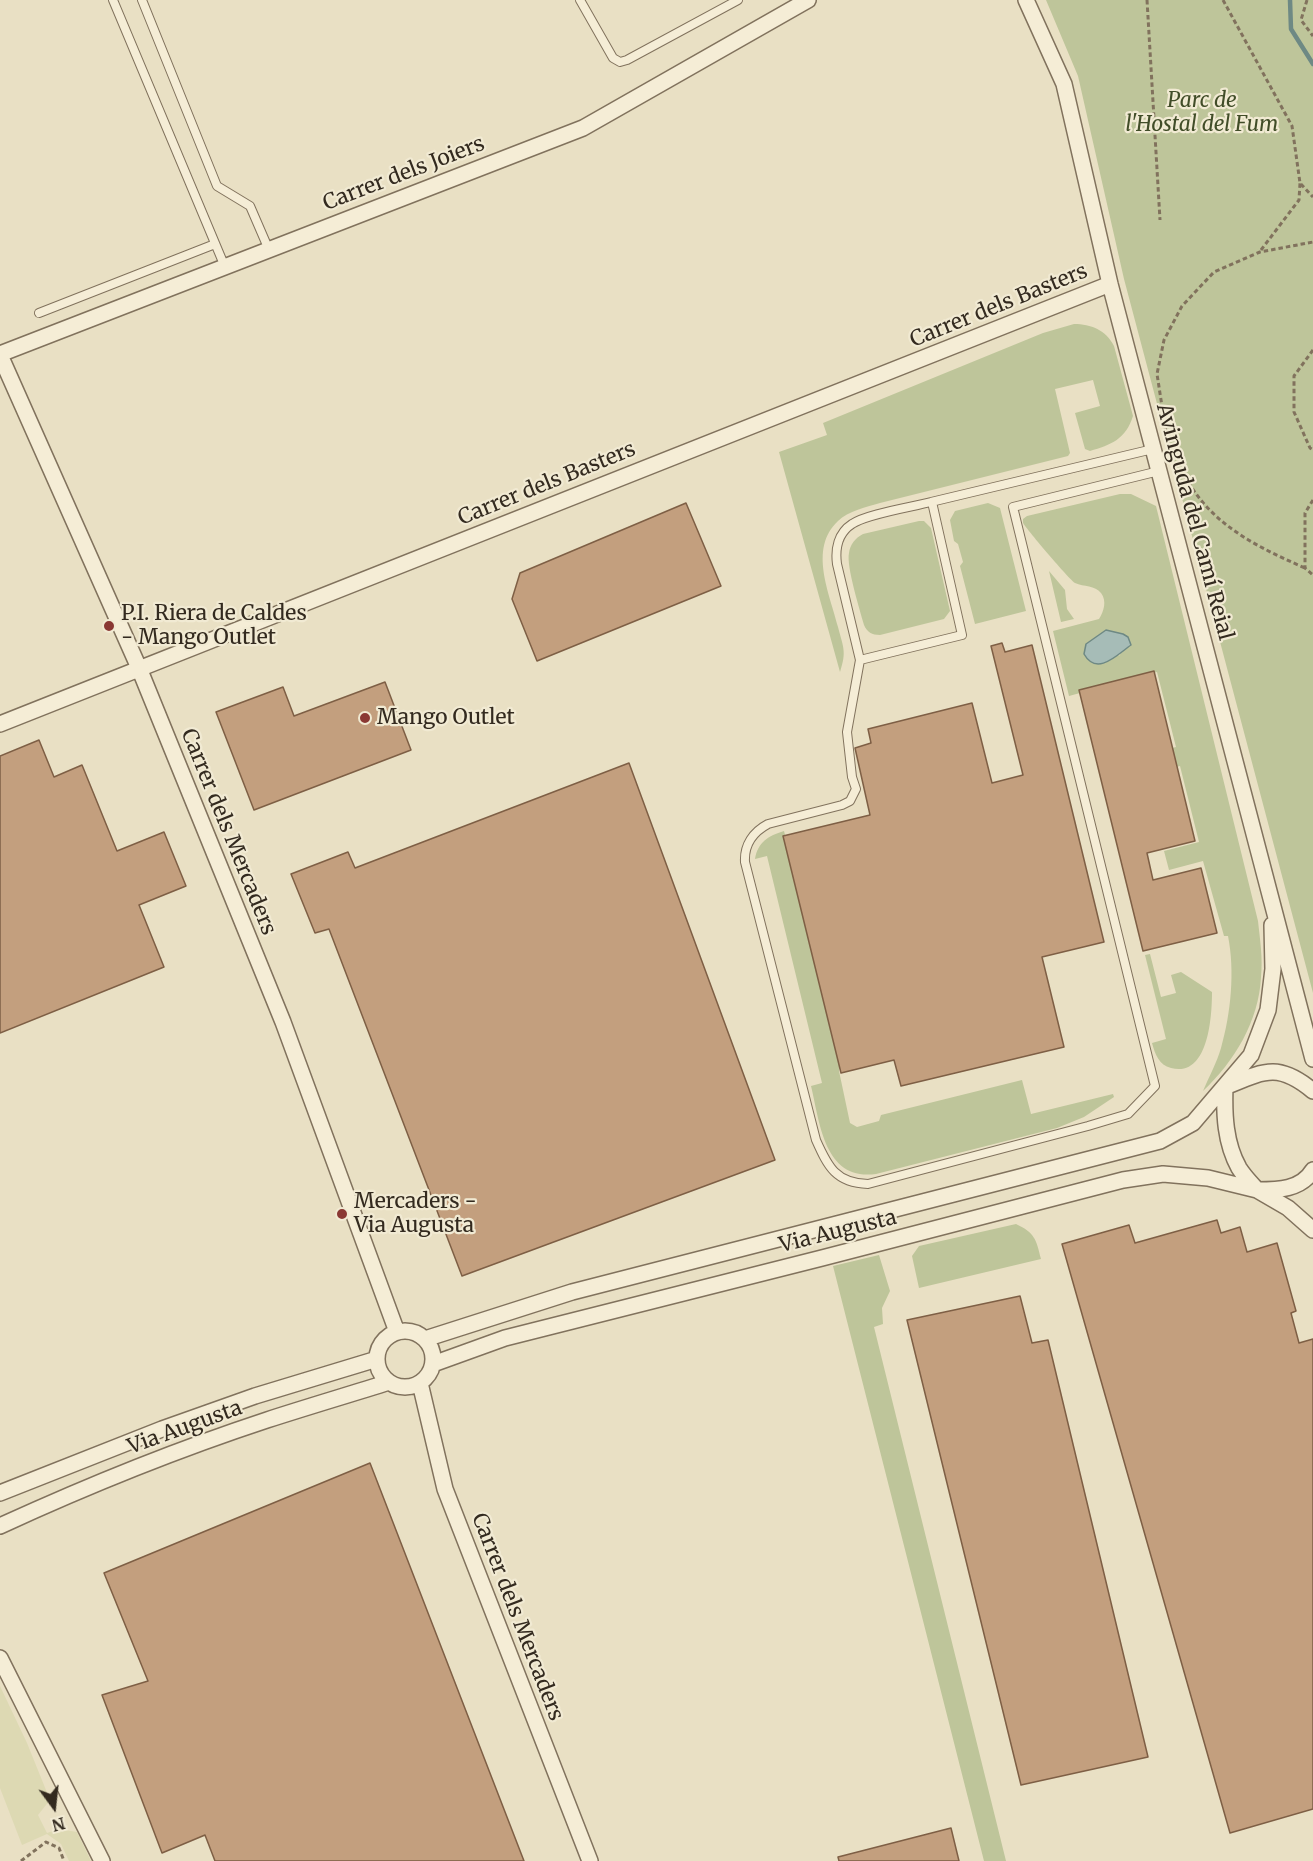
<!DOCTYPE html>
<html>
<head>
<meta charset="utf-8">
<style>
	body { margin:0 }
	#map { position:relative; width:1313px; height:1861px; overflow:hidden; background:#e9e0c4; font-family:Merriweather,serif }
	canvas { display:block }
	.north { position:absolute; left:24px; top:1777px; width:60px; height:60px; -webkit-text-stroke:4px #f1ead3; paint-order:stroke; rotate:165deg; font-size:16px; font-weight:700; line-height:24px; text-align:center; color:#332a1f }
	.north::after { content:''; display:block; margin:auto; width:21px; height:27px; background:#332a1f; clip-path:polygon(50% 0,100% 100%,50% 72%,0 100%) }
</style>
</head>
<body>
<div id="map">
<canvas width="1313" height="1861"></canvas>
<div class="north">N</div>
</div>
<script>
const ctx = document.querySelector('canvas').getContext('2d');
ctx.lineJoin = 'round';
function paint(path, color) { ctx.fillStyle = color; ctx.fill(path, 'evenodd'); }
function strokePath(path, color, width, dash) { ctx.strokeStyle = color; ctx.lineWidth = width; ctx.lineCap = dash ? 'butt' : 'round'; ctx.setLineDash(dash || []); ctx.stroke(path); }
function write(font, color, halo, rows, align = 'center') {
  ctx.font = font + ' Merriweather,serif'; ctx.lineWidth = 4.5; ctx.setLineDash([]); ctx.textBaseline = 'middle'; ctx.strokeStyle = halo; ctx.fillStyle = color; for (const [text, x, y, turn = 0] of rows) {
    ctx.save(); ctx.translate(x, y); ctx.rotate((+turn || 0) * Math.PI / 180); ctx.textAlign = isNaN(turn) ? turn : align; if (halo) ctx.strokeText(text, 0, 0); ctx.fillText(text, 0, 0); ctx.restore();
  }
}
const farmland = new Path2D(`
	M0 1686 27 1743 50 1800 38 1815 47 1833 59 1829 77 1832 91 1861H69L61 1844 47 1834 22 1845 0 1788Z`);
const green = new Path2D(`
	M1046 0H1313V993L1124 279 1078 76Z
	M1074 324C1091 324 1106 330 1114 346L1133 416C1126 439 1111 445 1090 451L1085 449 1075 413 1100 406 1093 380 1055 389 1070 453 1068 456 880 503C867 507 848 511 838 521 808 549 830 594 838 627 843 647 847 651 840 672L779 452 827 435 823 423 1043 333Z
	M1120 494H1131L1156 506 1258 921C1260 940 1263 958 1261 977 1259 1021 1234 1062 1203 1091 1209 1077 1217 1062 1221 1048 1231 1013 1235 971 1228 936H1224L1203 861 1169 870 1164 851 1199 842 1180 766 1146 775 1141 756 1176 747 1157 672 1069 696 1053 631 1099 619C1104 611 1107 601 1101 593 1095 585 1084 587 1075 583 1069 579 1028 531 1023 523V519L1027 516ZM1106 630 1119 634 1122 651 1119 656Z
	M988 503 1000 508 1026 611 975 624 960 566 963 562 958 544 954 541 950 520 955 511Z
	M919 521H924L931 528 950 611 944 619 880 635C872 635 867 632 864 625 860 610 846 566 849 553 850 545 855 538 863 534Z
	M1049 571 1065 590 1067 609 1074 619 1061 622Z
	M784 831 843 1064 839 1067V1071L850 1123 857 1127 879 1121 881 1115 1022 1080 1031 1114 1113 1094 1114 1097 1084 1117 1057 1128 876 1174C824 1181 820 1123 811 1086L822 1083 767 856 755 859C758 842 768 836 784 831Z
	M1150 954 1161 997 1176 993 1171 975 1181 972 1212 992C1212 1015 1209 1078 1171 1068 1159 1065 1155 1054 1152 1043L1166 1039 1145 955Z
	M1016 1224C1035 1233 1036 1239 1041 1259L919 1288 912 1256 919 1246Z
	M879 1255 890 1291 882 1308 883 1324 874 1327 1006 1861H984L833 1266Z`);
const water = new Path2D(`
	M1106 630 1123 634 1128 637 1131 645C1118 654 1097 677 1084 654L1086 644Z`);
const stream = new Path2D(`
	M1290 0 1291 29 1313 64`);
const building = new Path2D(`
	M686 503 721 586 537 661 512 599 520 573Z
	M1002 643 1005 652 1032 645 1104 942 1042 957 1064 1047 901 1086 894 1060 841 1073 783 836 870 815 855 748 871 743 868 729 972 703 992 783 1023 775 991 646Z
	M1154 671 1195 841 1147 853 1153 880 1201 868 1217 933 1143 951 1079 690Z
	M385 682 411 750 254 810 216 712 283 687 294 716Z
	M39 740 54 777 82 765 117 851 164 832 186 886 139 905 164 967 0 1033V756Z
	M629 763 775 1160 462 1276 329 929 315 933 291 874 348 852 355 868Z
	M1217 1220 1221 1233 1240 1227 1247 1252 1277 1243 1296 1311 1291 1313 1299 1343 1313 1339V1809L1230 1833 1062 1244 1129 1225 1135 1243Z
	M1020 1296 1032 1343 1048 1340 1148 1757 1021 1785 907 1320Z
	M370 1463 524 1861H215L205 1835 162 1853 102 1695 148 1681 104 1573Z
	M951 1828 959 1861H839L838 1857Z`);
const path = new Path2D(`
	M1147 0 1160 220
	M1223 0 1292 126 1300 183 1313 197
	M1307 0 1301 20 1313 36
	M1261 250 1299 200 1300 183
	M1313 350 1294 376V412L1310 448 1313 450
	M1166 432 1157 374 1164 340 1182 306 1214 272 1260 252 1313 242
	M1168 442C1176 457 1183 474 1192 488 1219 529 1262 549 1305 568
	M1313 500 1305 513V568L1313 575
	M21 1861 46 1842 59 1848 64 1861`);
const service = new Path2D(`
	M113 0 225 267
	M142 0 217 186 250 206 269 250
	M580 0 613 58 620 62 627 60 738 0
	M39 313 215 244
	M932 502 962 635 860 660 837 564C835 549 838 533 852 524 866 514 912 507 931 502 1005 485 1079 467 1153 449
	M860 660 847 732 852 777 856 789 850 801 842 805 768 824C753 832 744 845 745 862L816 1140C828 1167 836 1183 868 1184L1088 1126 1128 1114 1155 1086 1013 507 1159 471`);
const minor = new Path2D(`
	M1026 0 1064 84 1110 284 1313 1059
	M0 354 583 128 808 0
	M0 355 139 668 283 1022 397 1332
	M0 724 1110 284
	M1313 1091C1278 1062 1264 1071 1225 1087 1224 1114 1225 1143 1239 1168 1244 1176 1251 1183 1257 1190 1278 1190 1301 1190 1313 1170
	M377 1359a28 28 0 1 1 56 0a28 28 0 1 1-56 0Z
	M425 1339 572 1292 1160 1141 1193 1123 1251 1055 1268 1010 1273 969 1272 925
	M433 1364 505 1338 822 1258 1123 1180 1163 1174 1208 1178 1257 1190 1288 1208 1313 1230
	M420 1383 445 1489 590 1861
	M0 1493 162 1429 255 1396 377 1359
	M0 1526C87 1486 176 1450 267 1420 307 1407 348 1395 389 1382
	M0 1658 102 1861`);
const markers = [
	[109,626,6,"#8a3833"],
	[365,718,6,"#8a3833"],
	[342,1214,6,"#8a3833"]
];
const parkNames = [
	["Parc de",1202,101],
	["l'Hostal del Fum",1202,125]
];
const streetNames = [
	["Carrer dels Joiers",404,174,-21],
	["Carrer dels Basters",999,306,-22],
	["Carrer dels Basters",547,484,-22],
	["Avinguda del Camí Reial",1194,522,75],
	["Carrer dels Mercaders",228,832,68],
	["Via Augusta",838,1232,-14],
	["Via Augusta",185,1428,-20],
	["Carrer dels Mercaders",517,1617,69]
];
const poiNames = [
	["P.I. Riera de Caldes",121,614],
	["- Mango Outlet",121,638],
	["Mango Outlet",377,718],
	["Mercaders -",354,1202],
	["Via Augusta",354,1226]
];
paint(farmland, '#ddd9b3');
paint(green, '#bec59a');
paint(water, '#a6bcb7');
strokePath(water, '#6e8984', 1.5);
strokePath(stream, '#6e8984', 4.5);
paint(building, '#c39f7e');
strokePath(building, '#7e5f45', 1.5);
strokePath(service, '#81725d', 10);
strokePath(minor, '#81725d', 18);
strokePath(path, '#81725d', 3, [4.5, 3]);
strokePath(service, '#f5edd6', 8);
strokePath(minor, '#f5edd6', 15);
for (const [x, y, r, color] of markers) { const dot = new Path2D(); dot.arc(x, y, r, 0, 2 * Math.PI); ctx.fillStyle = color; ctx.fill(dot); strokePath(dot, '#f1ead3', 2); }
write('italic 21px', '#414d28', '#f1ead3', parkNames);
write('21px', '#332a1f', '#f1ead3', streetNames);
write('21px', '#332a1f', '#f1ead3', poiNames, 'left');
</script>
</body>
</html>
